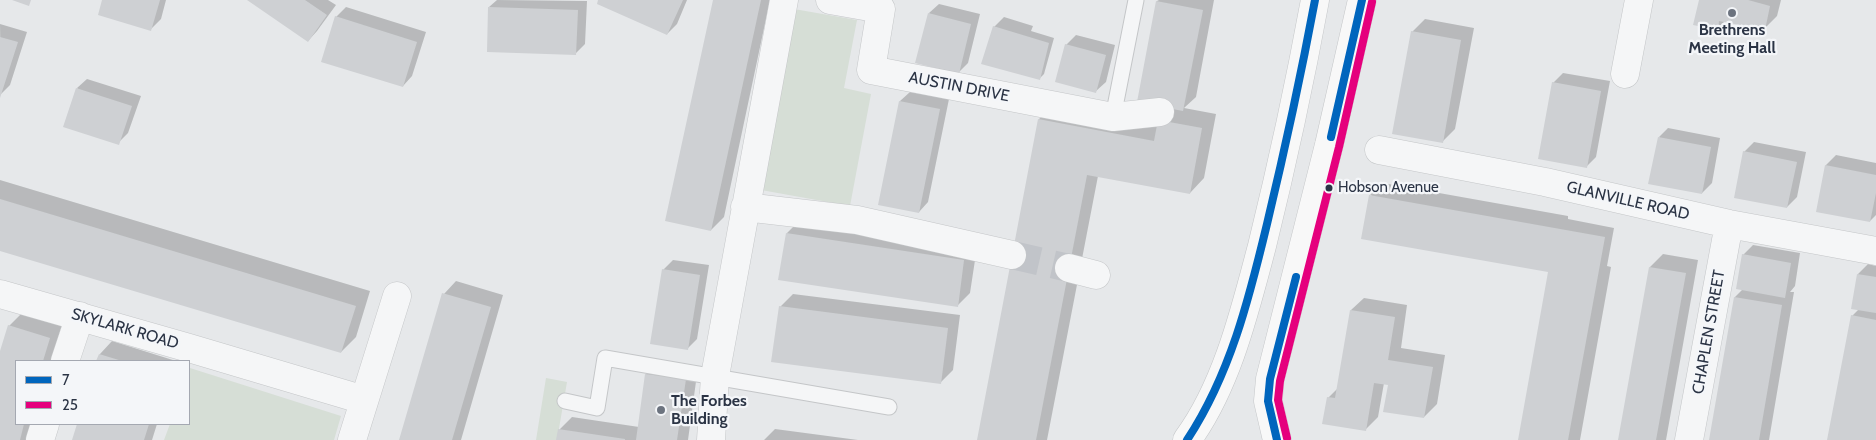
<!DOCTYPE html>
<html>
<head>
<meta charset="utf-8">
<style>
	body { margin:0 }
	#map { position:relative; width:1876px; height:440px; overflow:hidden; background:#e6e8ea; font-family:Cabin,sans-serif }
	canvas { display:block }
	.legend { position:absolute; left:15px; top:360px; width:175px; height:65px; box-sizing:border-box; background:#f4f6f9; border:1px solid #a4a8b1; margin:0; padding:6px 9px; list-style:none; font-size:15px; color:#2b3445 }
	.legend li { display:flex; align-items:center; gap:10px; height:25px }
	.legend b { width:25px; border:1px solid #a4a8b1 }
</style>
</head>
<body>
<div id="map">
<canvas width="1876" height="440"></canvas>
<ul class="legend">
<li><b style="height:6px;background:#0065bd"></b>7</li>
<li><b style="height:6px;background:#e5007d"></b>25</li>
</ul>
</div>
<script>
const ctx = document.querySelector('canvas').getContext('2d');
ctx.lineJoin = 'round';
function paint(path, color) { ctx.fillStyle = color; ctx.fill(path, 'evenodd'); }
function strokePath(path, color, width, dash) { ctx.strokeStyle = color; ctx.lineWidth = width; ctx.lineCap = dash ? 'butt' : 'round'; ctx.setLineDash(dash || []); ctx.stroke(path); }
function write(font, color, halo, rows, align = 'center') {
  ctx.font = font + ' Cabin,sans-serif'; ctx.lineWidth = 4.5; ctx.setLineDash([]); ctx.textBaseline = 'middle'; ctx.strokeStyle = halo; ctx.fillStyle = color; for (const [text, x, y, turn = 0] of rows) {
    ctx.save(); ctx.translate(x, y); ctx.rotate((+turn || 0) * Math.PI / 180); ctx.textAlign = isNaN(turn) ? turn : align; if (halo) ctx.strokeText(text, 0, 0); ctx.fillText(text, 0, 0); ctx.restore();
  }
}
const green = new Path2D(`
	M794 9 857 20 844 88 871 94 850 206 761 190Z
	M190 368 341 416 334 440H164L170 424H189Z
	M546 378 567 382 557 440H536Z`);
const shadow = new Path2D(`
	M103 0H166L161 19 151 29Z
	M250 0H328L336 5 317 31 308 41Z
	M497 0 587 1 585 44 575 54 489 7Z
	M600 0H687L677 24 667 34Z
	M714 0H770L724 217 711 230Z
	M1159 0H1214L1196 97 1184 108 1216 114 1204 178 1190 193 1098 176 1047 440H978L1039 119 1054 105 1158 125 1157 1Z
	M1700 0H1781L1777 16 1764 29 1725 21 1717 29Z
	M939 4 980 14 968 63 958 73 929 13Z
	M346 7 426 32 412 76 403 86 336 17Z
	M1004 17 1033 26 1031 31 1054 38 1044 74 1039 79 994 27Z
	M1425 19 1474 28 1455 129 1442 142 1412 32Z
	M0 24 27 32 10 85 1 94Z
	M1076 35 1115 45 1106 82 1096 91 1066 45Z
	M1563 73 1610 81 1596 157 1586 167 1553 83Z
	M87 79 141 96 128 133 118 143 77 88Z
	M910 92 949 99 928 202 919 212 900 101Z
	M1668 128 1720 138 1712 183 1702 193 1659 137Z
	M1754 142 1806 152 1797 197 1787 207 1744 152Z
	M1836 155 1876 163V215L1870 221 1818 211 1826 165Z
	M0 180 370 291 356 337 341 352 0 249Z
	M1383 183 1568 216V219L1614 228 1607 266 1611 267 1580 440H1519L1549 271 1370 195Z
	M800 220 977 247 970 293 957 306 780 279 787 233Z
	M1753 245 1800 253 1795 286 1790 292H1794L1769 440H1710L1735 297 1743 289V255Z
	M1663 254 1698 260 1666 440H1620L1650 267Z
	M673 260 709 265 697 339 687 349 663 270Z
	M1868 264 1876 266V440H1828L1852 316 1859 309 1858 274Z
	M456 281 503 295 461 440H401L444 294Z
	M793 294 960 315 953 370 940 383 780 307Z
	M1364 298 1407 305 1401 348 1445 355 1437 404 1424 417 1389 384 1384 383 1378 417 1365 430 1328 398 1338 388 1351 310Z
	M22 313 62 325 51 361H16V424H33L28 440H0V355L9 326Z
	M112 341 176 361H98L100 354Z
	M659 361 698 367 688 440H558L559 430 572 417 639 427 646 374Z
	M78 424H157L152 440H73Z
	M775 429 858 440H764Z`);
const building = new Path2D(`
	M12 0H31L29 6Z
	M102 0H160L151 31 98 15Z
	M247 0H305L327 15 308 42Z
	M598 0H683L667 35 597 4Z
	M713 0H761L711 231 665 221Z
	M1699 0H1748L1770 6 1765 30 1719 21 1718 30 1693 25Z
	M1156 1 1203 10 1183 111 1137 102Z
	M488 7 578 10 576 55 487 52Z
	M928 13 971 24 959 74 915 63Z
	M335 16 417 42 403 87 321 62Z
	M993 26 1049 43 1040 80 981 64Z
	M1411 31 1461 40 1443 143 1392 134Z
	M0 37 18 42 0 98Z
	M1065 44 1106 55 1096 93 1055 82Z
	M1552 82 1601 91 1587 168 1538 159Z
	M76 88 132 106 119 145 63 127Z
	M899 101 940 109 919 213 878 205Z
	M1038 119 1154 141 1158 120 1202 128 1190 194 1087 175 1036 440H977Z
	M1658 137 1711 147 1702 194 1648 184Z
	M1743 151 1797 162 1787 208 1734 198Z
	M1825 165 1876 175V193L1870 222 1816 212Z
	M1369 195 1605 237 1568 440H1518L1548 272 1361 239Z
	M0 199 356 306 341 353 0 251Z
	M786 233 964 260 958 307 778 280Z
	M1742 254 1791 263 1785 298 1736 289Z
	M1649 267 1686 273 1656 440H1618Z
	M662 269 700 275 688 350 650 344Z
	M1857 274 1876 277V313L1851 309Z
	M442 293 491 307 452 440H399Z
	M1734 297 1782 305 1759 440H1709Z
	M779 306 948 328 941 384 771 362Z
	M1350 310 1395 317 1388 360 1433 367 1424 418 1383 412 1388 385 1374 383 1366 431 1322 424 1327 397 1335 398Z
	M1851 315 1876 320V440H1827Z
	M8 325 50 338 43 361H16V424H24L20 440H0V351Z
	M99 354 122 361H96Z
	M645 374 686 379 677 440H636Z
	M77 424H149L144 440H72Z
	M558 429 625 439V440H556Z`);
const streetTunnel = new Path2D(`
	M1012 255 1069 268`);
const lane = new Path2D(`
	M1113 117 1136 0
	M565 401 597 408 605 358 889 407`);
const street = new Path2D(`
	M830 0 881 9 871 70 1113 117 1160 112
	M1625 74 1639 0
	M1379 150 1545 182 1729 224 1876 251
	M745 207 857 220 1012 255
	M1069 268 1096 275
	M0 294 189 348 364 400
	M65 361 80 316
	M40 440 45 424
	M352 440 397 296
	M711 440 715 376 784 0
	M1689 440 1729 224`);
const secondary = new Path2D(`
	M1187 440C1227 386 1245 310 1262 246 1282 165 1300 82 1315 0
	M1277 440 1268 401 1270 379 1329 145 1362 0`);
const bus1 = new Path2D(`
	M1331 137 1362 0
	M1187 440C1230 375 1249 299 1267 224 1285 149 1301 75 1315 0
	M1277 440 1268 401 1270 379 1296 277`);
const bus2 = new Path2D(`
	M1287 438 1278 400 1280 381 1339 147 1372 2`);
const markers = [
	[1732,13,5,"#6c737f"],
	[1329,188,4.5,"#2b3445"],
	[661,410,5,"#6c737f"]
];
const busNames = [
	["Hobson Avenue",1338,188]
];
const poiNames = [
	["Brethrens",1732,30],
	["Meeting Hall",1732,48],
	["The Forbes",671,401,"left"],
	["Building",671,419,"left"]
];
const streetNames = [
	["AUSTIN DRIVE",959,87,11],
	["GLANVILLE ROAD",1628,201,13],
	["SKYLARK ROAD",125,329,16],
	["CHAPLEN STREET",1709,332,-80]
];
paint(green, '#d6ded6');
paint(shadow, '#0003');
paint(building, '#ced0d3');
strokePath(streetTunnel, '#c1c4c9', 28, [28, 14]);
strokePath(lane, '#c4c6c8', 17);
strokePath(street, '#c4c6c8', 29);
strokePath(secondary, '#c4c6c8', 29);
strokePath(lane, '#f5f6f7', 15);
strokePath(street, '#f5f6f7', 28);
strokePath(secondary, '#f8f8f8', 28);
strokePath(bus1, '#0065bd', 8);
strokePath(bus2, '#e5007d', 8);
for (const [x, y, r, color] of markers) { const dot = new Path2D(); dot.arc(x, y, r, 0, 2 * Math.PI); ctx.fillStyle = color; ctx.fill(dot); strokePath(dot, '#f4f6f9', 2); }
write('15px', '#2b3445', '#f4f6f9', busNames, 'left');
write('bold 16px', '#2b3445', '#f4f6f9', poiNames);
write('16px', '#2b3445', '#f4f6f9', streetNames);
</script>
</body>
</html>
